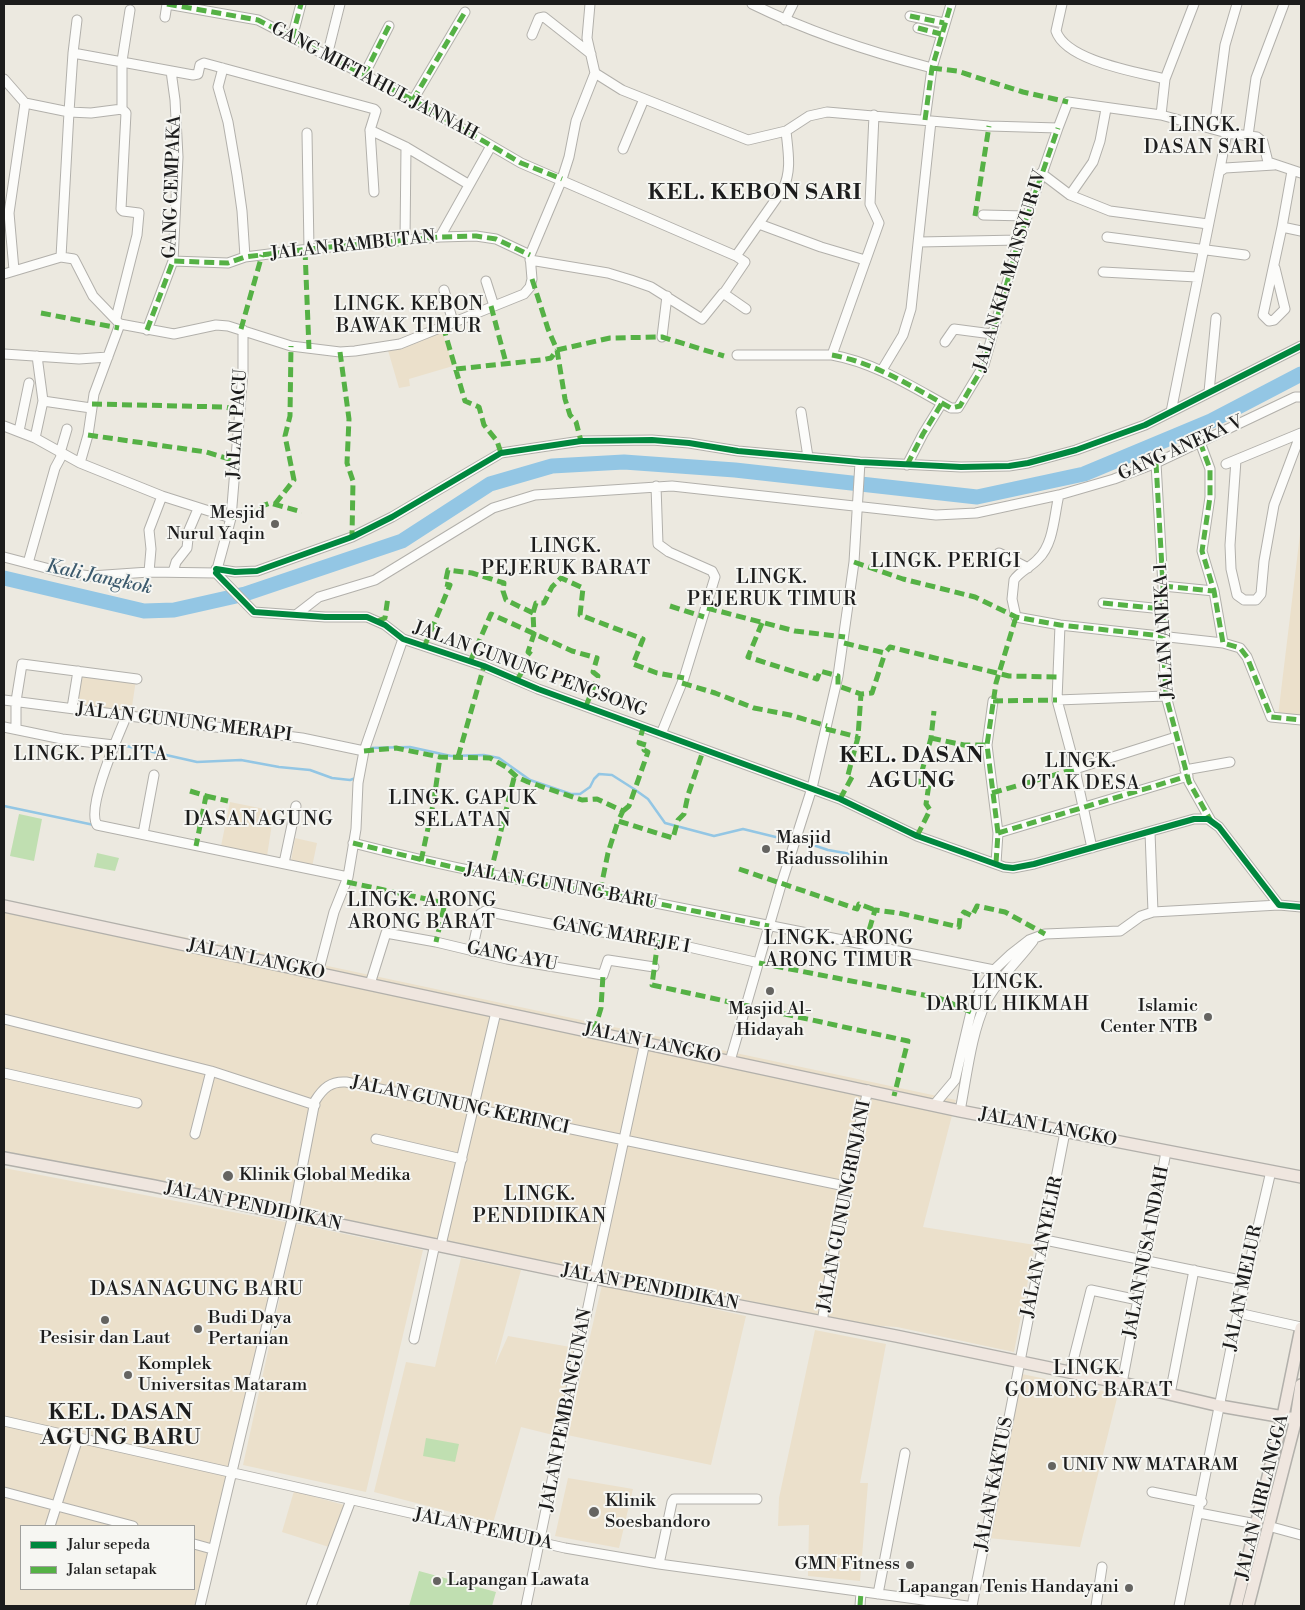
<!DOCTYPE html>
<html>
<head>
<meta charset="utf-8">
<style>
	body { margin:0 }
	#map { position:relative; width:1305px; height:1610px; overflow:hidden; background:#ece9e0; font-family:"Libre Bodoni",serif }
	canvas { display:block }
	.frame { position:absolute; inset:0; border:5px solid #1c1c1c; pointer-events:none }
	.legend { position:absolute; left:20px; top:1525px; width:175px; height:65px; box-sizing:border-box; background:#f6f6f2; border:1px solid #9f9f9c; margin:0; padding:6px 9px; list-style:none; font-size:15px; color:#1c1c1c }
	.legend li { display:flex; align-items:center; gap:10px; height:25px }
	.legend b { width:25px; border:1px solid #9f9f9c }
</style>
</head>
<body>
<div id="map">
<canvas width="1305" height="1610"></canvas>
<div class="frame"></div>
<ul class="legend">
<li><b style="height:6px;background:#00873e"></b>Jalur sepeda</li>
<li><b style="height:6px;background:#55b145"></b>Jalan setapak</li>
</ul>
</div>
<script>
const ctx = document.querySelector('canvas').getContext('2d');
ctx.lineJoin = 'round';
function paint(path, color) { ctx.fillStyle = color; ctx.fill(path, 'evenodd'); }
function strokePath(path, color, width, dash) { ctx.strokeStyle = color; ctx.lineWidth = width; ctx.lineCap = dash ? 'butt' : 'round'; ctx.setLineDash(dash || []); ctx.stroke(path); }
function write(font, color, halo, rows, align = 'center') {
  ctx.font = font + ' "Libre Bodoni",serif'; ctx.lineWidth = 4; ctx.setLineDash([]); ctx.textBaseline = 'middle'; ctx.strokeStyle = halo; ctx.fillStyle = color; for (const [text, x, y, turn = 0] of rows) {
    ctx.save(); ctx.translate(x, y); ctx.rotate((+turn || 0) * Math.PI / 180); ctx.textAlign = isNaN(turn) ? turn : align; if (halo) ctx.strokeText(text, 0, 0); ctx.fillText(text, 0, 0); ctx.restore();
  }
}
const built = new Path2D(`
	M441 327 453 366 409 379 410 386 399 388 387 347Z
	M1301 526V717L1278 716Z
	M81 672 136 680 131 713 76 705Z
	M230 802 274 811 267 856 221 846Z
	M295 838 317 843 312 867 291 861Z
	M4 901 323 965 956 1100 923 1227 1035 1245 1014 1352 897 1327 826 1322 4 1155Z
	M4 1168 290 1223 196 1606H4ZM21 1526H194V1589H21Z
	M296 1224 423 1250 366 1492 243 1465Z
	M461 1258 521 1270 495 1365 508 1336 576 1348 557 1436 521 1427 493 1523 374 1492 406 1362 435 1367Z
	M602 1285 746 1316 711 1465 567 1435Z
	M815 1330 886 1344 860 1483H868L860 1581 808 1576 809 1525 778 1526 779 1498Z
	M1022 1374 1118 1394 1080 1547 988 1538Z
	M568 1478 633 1489 619 1548 555 1536Z
	M294 1491 344 1505 329 1547 282 1532Z`);
const green = new Path2D(`
	M19 814 42 819 34 861 10 856Z
	M97 853 119 858 115 871 94 867Z
	M426 1438 459 1444 455 1462 423 1456Z
	M419 1571 496 1592 492 1606H409Z`);
const stream = new Path2D(`
	M117 746 122 745 197 762 241 760 279 767 310 770 332 778 350 780 356 778
	M368 748 410 747 451 756 484 755 499 758 530 780 571 794H580L590 787 594 779 599 774 612 775 634 789 648 799 665 823 714 836 743 829 792 841
	M4 806 94 825
	M798 840 828 850 879 859`);
const river = new Path2D(`
	M4 578 144 611 174 610 245 594 402 541 490 484 552 466 624 462 735 470 977 497 1084 474 1211 421 1301 374`);
const minor = new Path2D(`
	M167 4 258 20 413 100 521 163 736 256 783 189C792 170 788 152 786 131
	M752 4C809 32 870 52 932 68
	M1062 4 1056 31C1066 61 1137 72 1165 79
	M910 16 944 23
	M165 17 167 4
	M785 20 793 4
	M918 28 941 34
	M532 35 539 18 544 17 591 54
	M292 38 301 4
	M73 53 77 20
	M327 56 340 4
	M223 68 218 87 228 122 237 175 242 211 245 257
	M595 73 622 90 748 140 786 131 809 116 827 112 989 126 1058 128 1068 102 1161 115 1227 133 1257 137 1263 142 1268 162 1301 173
	M364 75 389 26
	M4 79 25 103 69 112 61 257
	M413 100 465 12
	M122 109 91 113 69 112 73 53 193 75 198 74 200 65 204 63 374 109 376 111 370 130 406 147 468 184
	M122 109V61L130 10
	M1161 115 1165 79 1194 4
	M925 120 932 68 951 4
	M1214 129 1225 45 1237 4
	M370 130 374 192
	M307 133 309 249
	M1248 136 1256 78 1284 4
	M623 149 644 99
	M1292 171 1282 227 1301 231
	M1219 172 1225 168 1274 165
	M1041 173 1070 195 1110 211 1208 224
	M1070 195 1093 162 1100 141 1106 109
	M983 215 1026 216
	M759 224 821 247 865 260
	M440 237 491 146
	M1107 237 1245 255
	M405 240 406 147
	M919 242 1019 240
	M530 260 608 273 631 280 651 287 702 319 723 293 746 309
	M173 261 228 263 245 257 309 249 440 237 476 236 496 239 530 255
	M1275 268 1285 309 1274 320 1269 321 1263 315 1282 227
	M14 270 9 213 25 103
	M1103 272 1197 277
	M4 274 61 257 74 259 93 296 118 322
	M486 281 494 306
	M444 290 453 322
	M724 293 745 262 736 256
	M116 318 137 235 139 213 123 211 121 209 126 113 122 109
	M147 330 173 261 178 157 175 100 171 71
	M662 337 667 296
	M945 342 954 329 992 334
	M4 354 79 359 108 357
	M737 355H832C876 363 912 387 951 408H958L984 365 1019 240 1058 128
	M832 355 879 223 870 204 874 115
	M882 370 903 335 911 309 931 121
	M1209 392 1216 318
	M43 401 91 408
	M801 412 808 457
	M1171 412 1227 133
	M4 426 35 438 80 463 88 435 94 394 120 324 174 334 216 325 228 326 291 346 340 352 355 351 400 344 524 294 530 287 532 279 530 255 562 179 569 157 576 121 595 73 587 38 590 4
	M19 431 29 383
	M35 438 43 401 37 356
	M1200 442 1210 469V497L1202 551 1214 591 1223 643 1240 648 1247 657 1271 717 1301 720
	M60 453 67 429
	M1236 460 1230 545 1231 569 1237 595 1244 600H1256L1261 594 1264 561 1274 505 1301 433
	M80 463 162 496 231 518
	M1156 463 1163 586V636L1166 696 1189 782 1211 821
	M1226 464 1301 433
	M907 465 923 434 942 403
	M656 486 658 544 669 552 712 571 715 577 684 678 661 734
	M1059 495C1054 515 1054 544 1038 559 1031 567 1020 571 1014 580L1012 599 1016 617 1060 625 1223 643
	M999 553 1028 568
	M4 557 65 573 91 576 149 572 216 573
	M28 563 55 468 62 455
	M216 569 235 572 257 571 352 537 392 517 501 453 581 441 652 440 689 443 738 451 860 462 961 467 1009 466 1028 463 1076 450 1145 425 1301 346
	M149 572 151 549 149 530 162 496
	M173 572 176 562 187 548 189 530 198 509
	M216 573 254 612 325 617H367L385 625 403 639 484 666 538 689 840 799 917 836 1004 867 1013 868 1034 864 1194 819H1208L1219 827 1279 905 1301 907
	M216 573 231 518 243 372V330
	M1163 586 1214 591
	M1103 603 1163 609
	M297 614 319 597 375 580 493 508 535 495 672 486 936 515 976 513 1059 495 1114 479 1156 463 1295 397H1301
	M1060 625 1057 700 1072 756 1092 848
	M4 700 302 738 364 751
	M1057 700 1166 696
	M993 701 987 745 998 833 996 863
	M72 708 78 671
	M126 717C118 736 86 808 97 825L348 877
	M4 727 62 739 114 745
	M16 729V701L22 664 137 679
	M1075 769 1176 737
	M1185 770 1230 762
	M1150 832 1153 912
	M998 833 1188 776
	M143 834 154 775
	M353 843C435 864 516 882 600 892L994 970
	M284 863 296 806
	M472 951 480 914 485 911 560 926 658 940 759 963
	M318 973 334 912 348 877 356 829 358 783 364 751 403 639
	M370 984 386 933 436 942 507 959 603 975 608 960 654 967
	M4 1019 211 1071 315 1105
	M730 1061 781 885 812 788 838 676 854 562 860 462
	M4 1073 137 1103
	M934 1105 955 1080 971 1012 979 993 994 970 1011 954 1029 940 1045 934 1120 931 1141 916 1153 912 1279 905
	M960 1111C967 1075 971 1034 986 1002 998 979 1018 961 1033 941
	M195 1134 211 1071
	M376 1139 462 1159
	M1045 1240 1245 1281
	M441 1245 496 1012
	M1238 1313 1301 1327
	M822 1322 845 1186 868 1090
	M414 1339 435 1244
	M1070 1373 1091 1290 1138 1300
	M1122 1383 1166 1152
	M1170 1394 1194 1270
	M4 1421 565 1548 659 1564 967 1606
	M4 1492 133 1526
	M1152 1492 1202 1502
	M1199 1513 1256 1524
	M50 1526 78 1438
	M1268 1526 1301 1535
	M194 1544 212 1549
	M659 1564 672 1502 674 1499H757
	M878 1594 905 1453
	M200 1606 293 1215 315 1101C323 1088 331 1081 346 1082L845 1186
	M311 1606 351 1500
	M526 1606 594 1278 645 1042
	M860 1606 861 1592
	M972 1606 1065 1132
	M1096 1606 1102 1567
	M1179 1606 1238 1313 1271 1171`);
const major = new Path2D(`
	M4 906 960 1111 1301 1177
	M4 1158 154 1186 594 1278 896 1336 1122 1383 1220 1406 1301 1420
	M1236 1606 1283 1416 1301 1328
	M1248 1606 1296 1419 1301 1385`);
const quiet = new Path2D(`
	M167 4 258 20 413 100 521 163 562 179
	M910 16 944 23
	M918 28 941 34
	M292 38 301 4
	M932 68 957 71 1023 92 1068 102
	M364 75 389 26
	M413 100 465 12
	M925 120 932 68 951 4
	M975 216 989 126
	M305 250 309 349
	M532 279 548 329 557 350 565 399 570 415 576 422 581 441
	M491 306 506 363
	M41 313 119 328
	M443 326 465 401 479 407 484 425 497 441 501 453
	M241 329 262 255
	M147 330 173 261 228 263 245 257 309 249 440 237 476 236 496 239 530 255
	M557 350 610 338 662 337 724 356
	M340 352 349 419 347 463 353 481 352 537
	M832 355C876 363 912 387 951 408L960 406 984 365 1019 240 1058 128
	M456 369 541 360 551 358 557 350
	M92 404 224 407 240 410
	M88 435 206 452 236 461
	M1200 442 1210 469V497L1202 551 1214 591 1223 643 1240 648 1247 657 1271 717 1301 720
	M1156 463 1163 586V636L1166 696 1189 782 1211 821
	M907 465 923 434 942 403
	M275 504 294 480 285 436 290 416 291 346
	M231 518 270 503 302 512
	M854 562 903 579 975 597 1016 617 1060 625 1163 636
	M1163 586 1214 591
	M1103 603 1163 609
	M670 606 704 617
	M707 608 795 631 845 637
	M378 621 385 618 388 597
	M762 623 748 657 817 679 820 671 838 676V686L861 694
	M844 643 885 653 890 647 1009 676 1057 677
	M425 645 450 585 445 584 448 570 472 573 504 583 503 591 506 600 533 613
	M470 662 491 614 572 651 597 658 593 672 598 676 586 706
	M517 680 532 655 528 652 534 634 533 613 536 603H544L552 587 561 578 583 588 580 615 643 639 633 664 657 673 684 678
	M682 683 715 693 754 708 790 715 827 726
	M993 701 1057 700
	M826 729 858 737
	M931 738 964 745H987
	M364 751 396 748 440 757 490 758 506 767 517 777 528 782 582 800 597 799 623 811 618 821 673 838 678 820 684 814 688 795 704 748
	M458 757 484 666
	M190 791 206 796 196 846
	M992 793 1075 769
	M206 796 228 801
	M840 799 852 777 848 775 858 737 861 694 872 693 885 653
	M623 811 629 806 648 752 644 750 646 745 639 743 643 728
	M998 833 1188 776
	M917 836 930 810 926 804 929 784 919 782 931 738 934 711
	M353 843 477 873 540 884 600 892 769 926
	M421 861 434 800 440 757
	M996 863 998 833 987 745 996 683 1016 617
	M739 869 857 909 859 904 875 910
	M490 875 515 774
	M347 882 445 903 436 942
	M600 892 608 853 618 821
	M658 940 652 985 908 1041 894 1096
	M865 944 875 910 899 913 959 927 960 918 964 912 972 916 977 906 1005 912 1045 934
	M759 963 939 998 971 1012
	M594 1031 601 1008 603 975
	M860 1606 861 1592`);
const cycleway = new Path2D(`
	M216 569 235 572 257 571 352 537 392 517 501 453 581 441 652 440 689 443 738 451 860 462 961 467 1009 466 1028 463 1076 450 1145 425 1301 346
	M216 573 254 612 325 617H367L385 625 403 639 484 666 538 689 840 799 917 836 1004 867 1013 868 1034 864 1194 819H1208L1219 827 1279 905 1301 907`);
const markers = [
	[275,524,5,"#656461"],
	[766,849,5,"#656461"],
	[770,991,5,"#656461"],
	[1208,1017,5,"#656461"],
	[228,1176,6,"#656461"],
	[105,1320,5,"#656461"],
	[198,1329,5,"#656461"],
	[128,1375,5,"#656461"],
	[1052,1466,5,"#656461"],
	[594,1512,6,"#656461"],
	[910,1565,5,"#656461"],
	[437,1581,5,"#656461"],
	[1129,1588,5,"#656461"]
];
const streetNames = [
	["GANG MIFTAHUL JANNAH",374,82,28],
	["GANG CEMPAKA",173,187,-88],
	["JALAN RAMBUTAN",353,246,-6],
	["JALAN KH. MANSYUR IV",1011,271,-73],
	["JALAN PACU",238,424,-86],
	["GANG ANEKA V",1181,449,-24],
	["JALAN ANEKA 1",1165,631,-93],
	["JALAN GUNUNG PENGSONG",530,670,20],
	["JALAN GUNUNG MERAPI",184,723,7],
	["JALAN GUNUNG BARU",561,887,10],
	["GANG MAREJE I",621,936,10],
	["GANG AYU",512,957,11],
	["JALAN LANGKO",256,960,12],
	["JALAN LANGKO",652,1044,12],
	["JALAN GUNUNG KERINCI",460,1106,12],
	["JALAN LANGKO",1048,1128,11],
	["JALAN GUNUNGRINJANI",845,1206,-79],
	["JALAN PENDIDIKAN",253,1207,12],
	["JALAN ANYELIR",1043,1247,-78],
	["JALAN NUSA INDAH",1147,1252,-79],
	["JALAN PENDIDIKAN",650,1288,11],
	["JALAN MELUR",1244,1288,-78],
	["JALAN PEMBANGUNAN",567,1410,-79],
	["JALAN KAKTUS",995,1484,-79],
	["JALAN AIRLANGGA",1263,1497,-76],
	["JALAN PEMUDA",483,1530,12]
];
const poiNames = [
	["Mesjid",265,514,"right"],
	["Nurul Yaqin",265,535,"right"],
	["Masjid",776,839],
	["Riadussolihin",776,860],
	["Islamic",1198,1007,"right"],
	["Center NTB",1198,1028,"right"],
	["Masjid Al-",770,1010,"center"],
	["Hidayah",770,1031,"center"],
	["Klinik Global Medika",239,1176],
	["Budi Daya",208,1319],
	["Pertanian",208,1340],
	["Pesisir dan Laut",105,1339,"center"],
	["Komplek",138,1365],
	["Universitas Mataram",138,1386],
	["UNIV NW MATARAM",1062,1466],
	["Klinik",605,1502],
	["Soesbandoro",605,1523],
	["GMN Fitness",900,1565,"right"],
	["Lapangan Lawata",447,1581],
	["Lapangan Tenis Handayani",1119,1588,"right"]
];
const neighbourhoodNames = [
	["LINGK.",1205,126],
	["DASAN SARI",1205,148],
	["LINGK. KEBON",409,305],
	["BAWAK TIMUR",409,327],
	["LINGK.",566,547],
	["PEJERUK BARAT",566,569],
	["LINGK. PERIGI",946,562],
	["LINGK.",772,578],
	["PEJERUK TIMUR",772,600],
	["LINGK. PELITA",91,755],
	["LINGK.",1081,762],
	["OTAK DESA",1081,784],
	["LINGK. GAPUK",463,799],
	["SELATAN",463,821],
	["LINGK. ARONG",422,901],
	["ARONG BARAT",422,923],
	["LINGK. ARONG",839,939],
	["ARONG TIMUR",839,961],
	["LINGK.",1008,983],
	["DARUL HIKMAH",1008,1005],
	["LINGK.",540,1195],
	["PENDIDIKAN",540,1217],
	["LINGK.",1089,1369],
	["GOMONG BARAT",1089,1391]
];
const waterNames = [
	["Kali Jangkok",99,578,12]
];
const quarterNames = [
	["DASANAGUNG",259,820],
	["DASANAGUNG BARU",197,1290]
];
const districtNames = [
	["KEL. KEBON SARI",755,194],
	["KEL. DASAN",912,757],
	["AGUNG",912,782],
	["KEL. DASAN",121,1414],
	["AGUNG BARU",121,1439]
];
paint(built, '#ebe0cb');
paint(green, '#c0dfb1');
strokePath(stream, '#93c6e4', 2.5);
strokePath(river, '#93c6e4', 15);
strokePath(minor, '#b2b0ab', 11);
strokePath(major, '#b2b0ab', 14);
strokePath(minor, '#fcfcfa', 9);
strokePath(major, '#efe6df', 11);
strokePath(quiet, '#55b145', 5, [10, 5]);
strokePath(cycleway, '#00873e', 6);
for (const [x, y, r, color] of markers) { const dot = new Path2D(); dot.arc(x, y, r, 0, 2 * Math.PI); ctx.fillStyle = color; ctx.fill(dot); strokePath(dot, '#f6f6f2', 2); }
write('18px', '#1c1c1c', '#f6f6f2', streetNames);
write('18px', '#1c1c1c', '#f6f6f2', poiNames, 'left');
ctx.letterSpacing = '1px';
write('19px', '#1c1c1c', '#f6f6f2', neighbourhoodNames);
ctx.letterSpacing = '0px';
write('italic 19px', '#3c5a6d', '#f6f6f2', waterNames);
ctx.letterSpacing = '1px';
write('20px', '#1c1c1c', '#f6f6f2', quarterNames);
ctx.letterSpacing = '0px';
ctx.letterSpacing = '1px';
write('bold 22px', '#1c1c1c', '#f6f6f2', districtNames);
ctx.letterSpacing = '0px';
</script>
</body>
</html>
